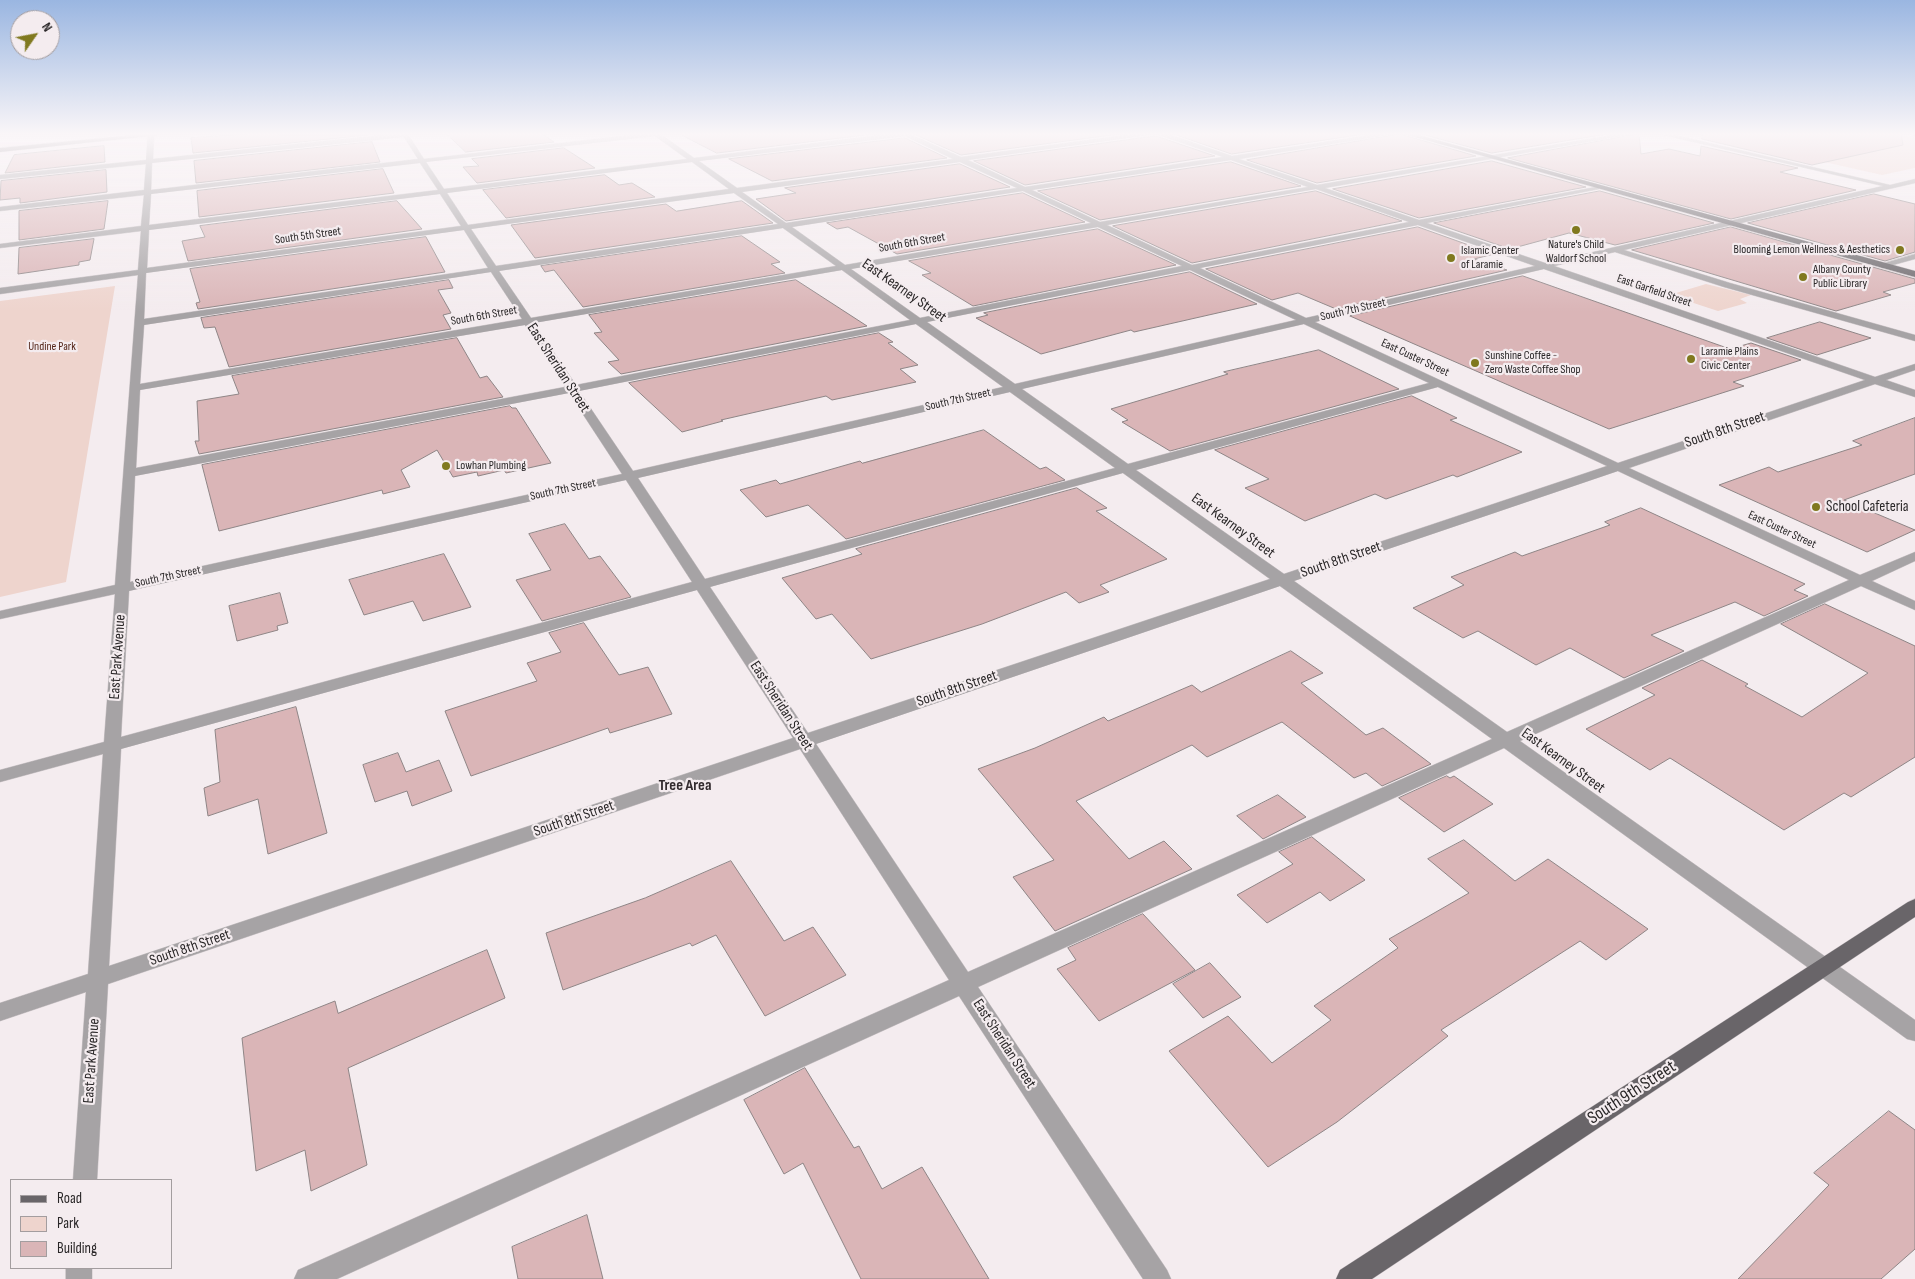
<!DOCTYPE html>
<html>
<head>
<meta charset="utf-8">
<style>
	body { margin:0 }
	#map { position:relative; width:1915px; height:1279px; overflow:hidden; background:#f4ecef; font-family:"Sofia Sans Condensed",sans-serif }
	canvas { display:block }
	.legend { position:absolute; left:10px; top:1179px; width:162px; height:90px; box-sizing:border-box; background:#f4ecef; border:1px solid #a39d9f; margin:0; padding:6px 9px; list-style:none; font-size:15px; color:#292627 }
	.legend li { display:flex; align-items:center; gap:10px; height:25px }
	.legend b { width:25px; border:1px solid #a39d9f }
	.north { position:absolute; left:10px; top:10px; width:50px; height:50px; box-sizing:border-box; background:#f4ecef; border:1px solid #a39d9f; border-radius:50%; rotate:57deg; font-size:14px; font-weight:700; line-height:20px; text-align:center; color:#292627 }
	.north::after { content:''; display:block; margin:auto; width:18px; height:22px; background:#80791f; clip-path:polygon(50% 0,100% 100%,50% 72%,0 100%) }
</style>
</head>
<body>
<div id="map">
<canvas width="1915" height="1279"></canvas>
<ul class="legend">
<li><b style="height:6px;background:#696569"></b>Road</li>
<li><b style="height:14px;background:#eed4cd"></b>Park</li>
<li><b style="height:14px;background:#dab5b7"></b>Building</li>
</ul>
<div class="north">N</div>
</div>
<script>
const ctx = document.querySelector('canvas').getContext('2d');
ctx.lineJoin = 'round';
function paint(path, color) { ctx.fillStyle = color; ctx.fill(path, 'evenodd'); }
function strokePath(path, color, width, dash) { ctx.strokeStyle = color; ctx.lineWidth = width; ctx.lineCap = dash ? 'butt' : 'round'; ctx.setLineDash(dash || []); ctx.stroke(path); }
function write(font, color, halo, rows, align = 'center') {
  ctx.font = font + ' "Sofia Sans Condensed",sans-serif'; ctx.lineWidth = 4.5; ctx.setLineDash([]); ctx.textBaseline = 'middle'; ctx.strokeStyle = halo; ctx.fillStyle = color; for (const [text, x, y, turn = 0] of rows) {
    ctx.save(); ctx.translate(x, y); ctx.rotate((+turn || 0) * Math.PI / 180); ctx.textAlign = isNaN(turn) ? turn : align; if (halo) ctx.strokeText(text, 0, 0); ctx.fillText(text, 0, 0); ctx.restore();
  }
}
const green = new Path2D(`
	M1695 133H1888L1915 138V168L1882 175Z
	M1706 284 1751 295 1740 299 1747 303 1718 311 1669 295Z
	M115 286 66 582 0 597V301Z`);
const building = new Path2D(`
	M262 133H278L279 135H368L193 153 191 138Z
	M446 133H541L554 142 466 152Z
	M678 133H882L717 153Z
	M917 133H1127L961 155 916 135Z
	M1171 133H1371L1232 154Z
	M1418 133H1613L1492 153Z
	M1703 133H1901L1903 145 1812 165 1702 139Z
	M1400 134 1476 156 1317 183 1247 160Z
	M1639 134 1641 154 1669 149 1700 156 1701 146 1798 168 1780 172 1856 190 1731 219 1508 158Z
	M1156 136 1215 156 1025 185 974 161Z
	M905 138 947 158 772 181 729 159Z
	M372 142 380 162 196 183 194 161Z
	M104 146 105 162 5 173 14 155Z
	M564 148 595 168 477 183 463 167 479 166 472 159Z
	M1492 161 1586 187 1419 218 1333 189Z
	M1231 162 1301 186 1100 220 1038 191Z
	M960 164 1010 187 786 221 756 199 796 193 785 188Z
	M383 169 394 193 199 217 197 191Z
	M106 170 107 192 20 203V198L0 200 1 181Z
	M605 175 619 185 632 183 655 197 506 218 483 190Z
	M1316 191 1402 221 1192 263 1113 226Z
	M1600 191 1714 223 1615 245 1569 233 1510 249 1434 223Z
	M1023 193 1085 222 897 254 848 227 837 229 827 223Z
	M1874 194 1915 204V252L1885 261 1748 223Z
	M108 201 104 229 19 240V211Z
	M397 201 422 229 188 261 182 241 205 237 200 226Z
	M742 201 773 223 535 258 511 225 666 204 676 211Z
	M1418 227 1494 254 1474 259 1507 270 1336 309 1298 293 1272 300 1206 269Z
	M1731 227 1915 279V283L1883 292 1891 295 1836 311 1632 250Z
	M1098 229 1176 265 973 306 922 275 931 273 909 261Z
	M742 236 780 262 771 264 785 273 583 307 554 270 545 272 541 266Z
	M426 237 445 272 198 309 196 303 200 302 190 269Z
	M94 239 90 260 79 262V265L18 274 19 248Z
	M1190 272 1257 304 1134 332 1131 330 1041 354 976 318 988 315 984 313Z
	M1523 276 1730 349 1751 343 1801 360 1733 382 1744 386 1609 429 1350 316Z
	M449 280 453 288 438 290 451 313 443 315 451 329 229 367 215 327 204 328 201 318Z
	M796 280 867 326 621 374 608 362 619 360 594 333 602 332 589 315Z
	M1820 322 1871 338 1817 355 1767 338Z
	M879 333 893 342 888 343 918 365 900 369 916 382 832 400 826 396 721 420 723 421 682 432 629 383Z
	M457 338 480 378 487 376 503 397 199 454 195 441H199L197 401 239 394 232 376Z
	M1319 350 1399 389 1170 451 1122 422 1128 420 1111 409 1228 374 1224 372Z
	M1412 396 1457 418 1450 420 1522 452 1457 477 1453 475 1386 499 1375 494 1305 521 1245 488 1269 479 1215 450Z
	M510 406 512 408H516L551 463 506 473 504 470 478 476 477 472 453 477 437 450 401 470 410 487 383 494 382 490 219 531 202 465Z
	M1915 418V474L1844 500 1915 530 1867 552 1719 485 1769 467 1778 472 1862 445 1853 441Z
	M984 430 1040 469 1046 467 1065 480 846 539 808 505 766 517 740 490 776 480 780 484 860 461 862 463Z
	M1077 488 1107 508 1096 511 1167 559 1100 585 1109 592 1079 603 1066 592 982 624 871 659 832 614 816 619 782 578 862 554 856 549Z
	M1641 508 1805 584 1794 590 1808 596 1764 616 1735 602 1651 635 1684 651 1624 678 1570 648 1536 665 1478 631 1463 638 1413 608 1464 585 1451 577 1515 552 1522 556 1610 525 1605 522Z
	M565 524 589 559 600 556 631 597 542 621 516 580 551 570 529 534Z
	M444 554 471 607 423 621 413 601 364 615 349 580Z
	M280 593 288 623 277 626 278 630 237 641 229 606Z
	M1825 604 1915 646V757L1851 797 1844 793 1784 830 1670 758 1650 770 1586 729 1655 695 1642 688 1702 660 1748 684 1745 686 1802 717 1868 673 1781 624Z
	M584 623 619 675 648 667 672 714 610 733 608 728 471 776 445 711 537 681 527 663 561 652 549 633Z
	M1291 651 1323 673 1301 683 1366 735 1383 728 1431 764 1382 786 1366 773 1354 778 1282 722 1207 757 1192 745 1076 801 1129 859 1164 841 1192 869 1055 931 1013 877 1054 860 978 769 1035 748 1104 717 1108 721 1192 685 1201 692Z
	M296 707 327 833 268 854 258 799 208 816 204 788 220 782 215 730Z
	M398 753 406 772 439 760 452 791 412 806 407 791 375 802 363 765Z
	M1447 776 1450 778 1454 776 1493 804 1444 832 1399 798Z
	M1278 795 1306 817 1263 839 1237 816Z
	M1312 837 1365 880 1330 901 1320 892 1267 923 1237 895 1293 864 1279 852Z
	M1464 840 1515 881 1548 859 1648 929 1606 960 1580 941 1441 1030 1448 1036 1337 1122 1268 1167 1169 1051 1228 1016 1272 1063 1331 1020 1314 1006 1398 948 1389 939 1469 893 1428 859Z
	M731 861 784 941 813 927 846 975 765 1016 716 935 692 946 690 943 563 990 546 933 645 898Z
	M1143 914 1195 970 1099 1021 1057 969 1076 960 1068 948Z
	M487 950 505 998 348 1068 367 1165 311 1191 305 1150 256 1171 242 1038 335 1001 338 1013Z
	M1210 963 1241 997 1203 1018 1173 984Z
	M805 1068 854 1148 859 1146 882 1189 922 1167 989 1279H861L803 1163 784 1174 744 1100Z
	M1889 1111 1915 1130V1249L1881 1279H1738L1829 1185 1814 1173Z
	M587 1215 603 1279H518L512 1247Z`);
const minor = new Path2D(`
	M148 133H154L153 159 401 133H407L424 159 648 133H667L662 135 694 158 897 133H915L912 135 961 157 1141 133H1165L1232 156 1384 133H1399L1239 159 1317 185 1624 133H1638L1325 188 1419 220 1601 186 1599 189 1427 223 1545 263 1883 186 1655 133H1666L1890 185 1915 179V183L1624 250 1730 283 1915 335V341L1724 287 1615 252 1554 266 1875 377 1915 364V370L1886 380 1915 390V397L1875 384 1629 468 1860 575 1915 552V561L1872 581 1915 601V610L1861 586 1520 741 1915 1020V1041L1907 1039 1504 748 978 987 1167 1270 1171 1279H1143L959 996 337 1279H294L298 1270 949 980 800 749 108 984 97 1180H73L86 992 0 1021V1003L88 974 103 754 0 782V770L104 742 115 594 0 619V611L115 585 138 275 0 294V288L138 270 141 231 0 248V244L141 226 144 195 0 211V207L144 190 146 164 0 179V175L146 160ZM1156 134 1223 157 1025 187 968 160ZM655 136 687 159 444 189 426 162ZM905 136 953 159 737 188 699 161ZM404 137 418 159 151 190 152 163ZM1231 160 1308 187 1100 222 1032 190ZM692 162 729 189 468 225 447 193ZM960 162 1017 188 786 223 742 192ZM420 163 438 190 149 225 151 194ZM1316 189 1409 222 1192 265 1107 225ZM1023 191 1091 223 845 265 792 227ZM734 193 778 224 496 266 471 229ZM440 194 461 226 147 268 149 230ZM1418 225 1535 266 1306 318 1200 268ZM1098 227 1182 266 920 318 851 269ZM783 228 836 266 531 318 499 271ZM464 230 488 268 144 319 146 273ZM1544 269 1865 380 1618 463 1315 322ZM842 270 910 320 576 385 534 323ZM1190 270 1296 320 1015 384 927 322ZM491 272 522 319 140 384 144 325ZM916 324 1003 387 633 471 579 391ZM1304 324 1429 383 1128 464 1022 389ZM525 325 565 387 136 468 140 390ZM1438 387 1607 466 1284 574 1136 470ZM1010 392 1115 468 705 579 638 478ZM569 393 622 474 130 582 135 476ZM1618 471 1849 580 1507 732 1294 581ZM1123 473 1270 579 808 733 710 587ZM626 480 692 582 121 737 129 591ZM1280 586 1492 739 968 972 816 744ZM697 590 793 738 109 966 121 749Z
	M1907 133H1915V136L1908 134Z
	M1915 254V259L1882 268 1878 265Z
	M66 1268H92V1279H66Z`);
const major = new Path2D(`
	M155 133H177L0 152V148Z
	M1401 133H1411L1915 271V277Z
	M1915 899V917L1372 1279H1336L1340 1270 1908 902Z`);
const markers = [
	[1576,230,5,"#80791f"],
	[1900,250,5,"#80791f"],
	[1451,258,5,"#80791f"],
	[1803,277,5,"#80791f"],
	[1691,359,5,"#80791f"],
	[1475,363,5,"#80791f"],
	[446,466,5,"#80791f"],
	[1816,507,5,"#80791f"]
];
const farStreetnames = [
	["South 5th Street",308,236,-8],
	["South 6th Street",912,243,-10],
	["East Garfield Street",1654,291,19],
	["South 7th Street",1353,310,-13],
	["South 6th Street",484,316,-10],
	["East Custer Street",1415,358,25],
	["South 7th Street",958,400,-13],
	["South 7th Street",563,490,-12],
	["East Custer Street",1782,530,25],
	["South 7th Street",168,577,-12]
];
const farPoinames = [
	["Nature's Child",1576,245,"center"],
	["Waldorf School",1576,259,"center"],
	["Blooming Lemon Wellness & Aesthetics",1890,250,"right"],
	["Islamic Center",1461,251],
	["of Laramie",1461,265],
	["Albany County",1813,270],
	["Public Library",1813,284],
	["Laramie Plains",1701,352],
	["Civic Center",1701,366],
	["Sunshine Coffee -",1485,356],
	["Zero Waste Coffee Shop",1485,370],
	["Lowhan Plumbing",456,466]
];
const farParknames = [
	["Undine Park",52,347]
];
const streetNames = [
	["East Kearney Street",904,291,35],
	["East Sheridan Street",558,368,57],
	["South 8th Street",1725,430,-19],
	["East Kearney Street",1233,526,36],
	["South 8th Street",1341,560,-19],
	["East Park Avenue",118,657,-86],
	["South 8th Street",957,689,-19],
	["East Sheridan Street",781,706,57],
	["East Kearney Street",1563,761,36],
	["South 8th Street",574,819,-19],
	["South 8th Street",190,948,-19],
	["East Sheridan Street",1004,1044,57],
	["East Park Avenue",92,1061,-86]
];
const poiNames = [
	["School Cafeteria",1826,507]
];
const neighbourhoodNames = [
	["Tree Area",685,786]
];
const nearStreetnames = [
	["South 9th Street",1632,1093,-33]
];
paint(green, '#eed4cd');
paint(building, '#dab5b7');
strokePath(building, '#8e8586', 1);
strokePath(minor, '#cfc8cb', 1);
strokePath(major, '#cfc8cb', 1);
paint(minor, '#a6a3a5');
paint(major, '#696569');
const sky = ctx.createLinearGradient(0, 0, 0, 312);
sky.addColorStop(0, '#9ab6e1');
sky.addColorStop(0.43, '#faf6f8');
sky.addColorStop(1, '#faf6f800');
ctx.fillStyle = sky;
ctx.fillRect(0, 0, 1915, 312);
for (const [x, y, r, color] of markers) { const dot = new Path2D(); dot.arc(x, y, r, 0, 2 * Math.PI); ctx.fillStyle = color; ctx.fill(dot); strokePath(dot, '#f4ecef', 2); }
write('12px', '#292627', '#f4ecef', farStreetnames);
write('12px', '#292627', '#f4ecef', farPoinames, 'left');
write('12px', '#542519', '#f4ecef', farParknames);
write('15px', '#292627', '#f4ecef', streetNames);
write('15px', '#292627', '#f4ecef', poiNames, 'left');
write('bold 16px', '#332c2f', '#f4ecef', neighbourhoodNames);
write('18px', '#292627', '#f4ecef', nearStreetnames);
</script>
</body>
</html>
